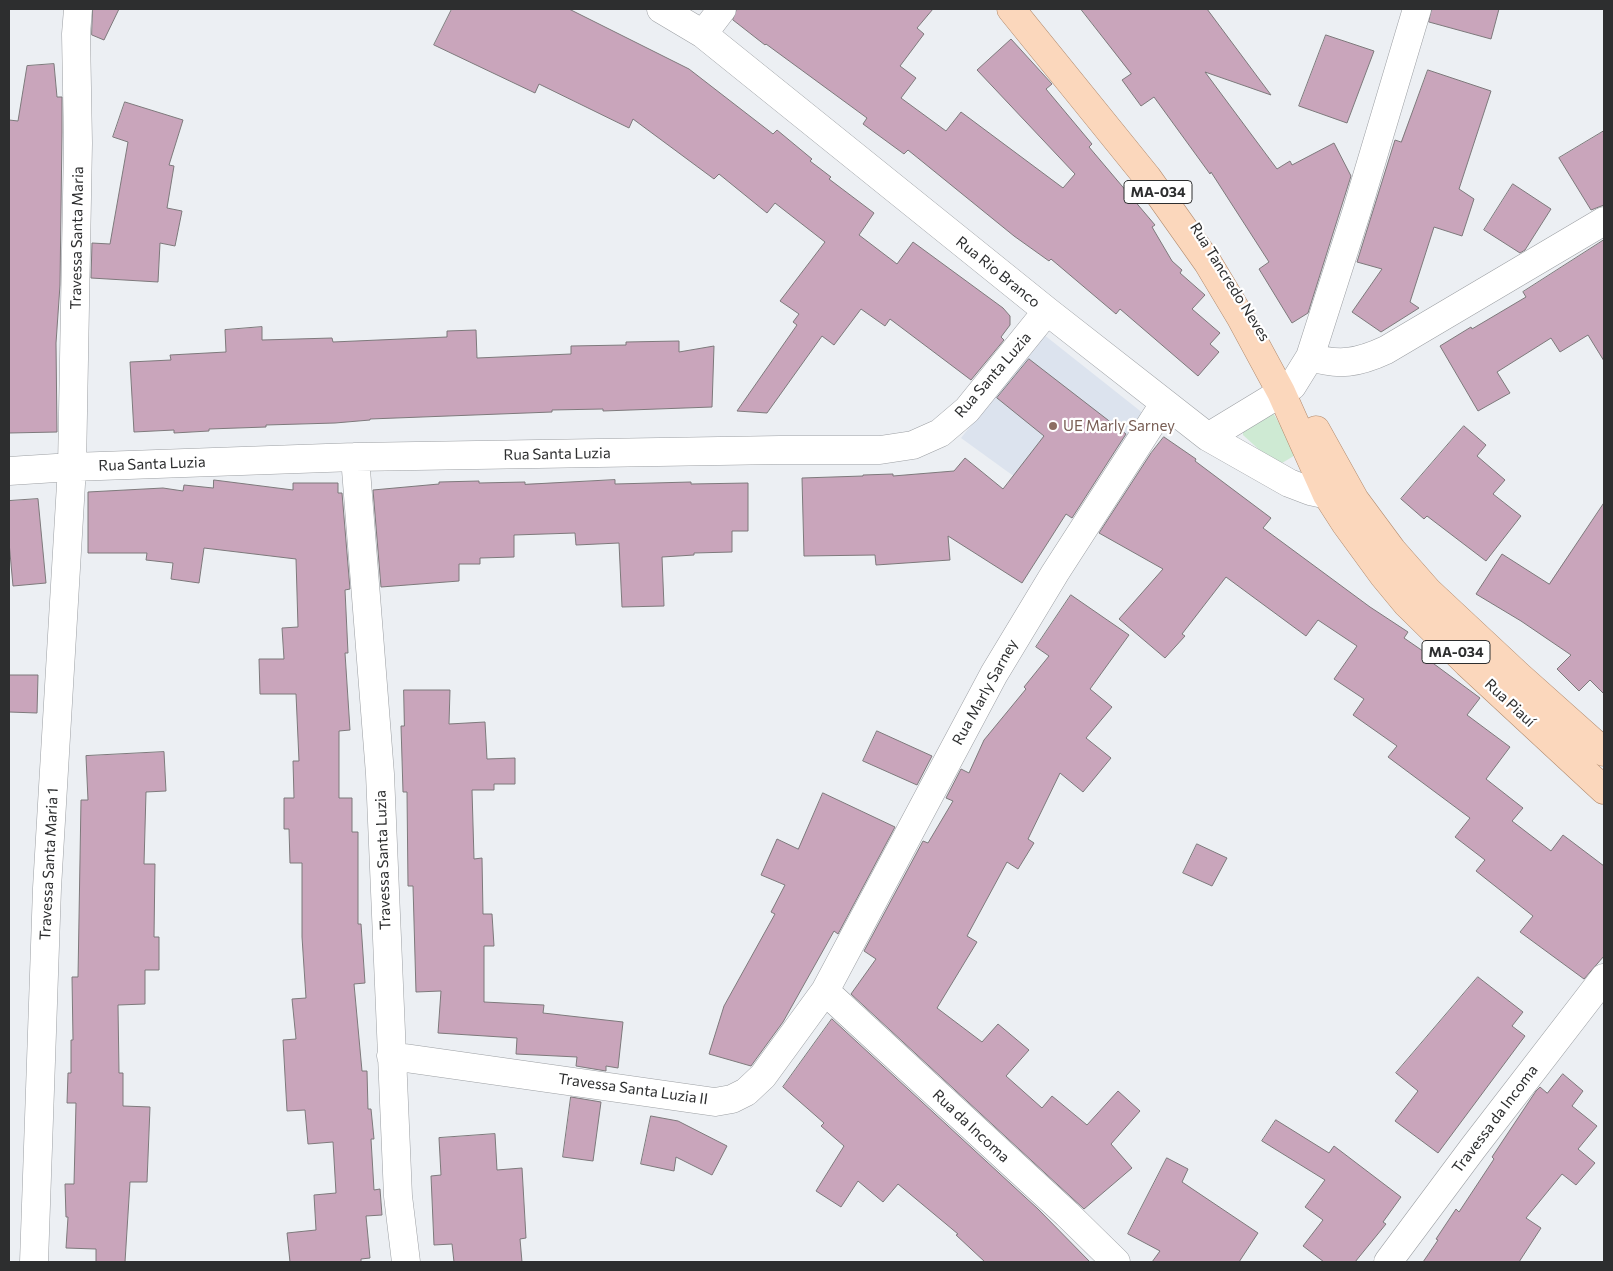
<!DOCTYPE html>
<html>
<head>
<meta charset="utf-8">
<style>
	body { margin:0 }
	#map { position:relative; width:1613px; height:1271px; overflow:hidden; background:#eceff3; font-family:Commissioner,sans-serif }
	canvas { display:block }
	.frame { position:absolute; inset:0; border:10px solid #2d2e2f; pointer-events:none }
</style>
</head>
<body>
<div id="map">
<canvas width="1613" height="1271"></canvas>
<div class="frame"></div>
</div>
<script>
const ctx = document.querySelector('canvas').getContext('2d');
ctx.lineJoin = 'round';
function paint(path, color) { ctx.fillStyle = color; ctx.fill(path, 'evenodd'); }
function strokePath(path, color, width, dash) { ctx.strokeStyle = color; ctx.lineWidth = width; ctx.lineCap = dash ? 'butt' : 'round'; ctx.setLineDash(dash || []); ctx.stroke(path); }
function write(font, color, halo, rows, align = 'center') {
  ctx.font = font + ' Commissioner,sans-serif'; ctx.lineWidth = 4.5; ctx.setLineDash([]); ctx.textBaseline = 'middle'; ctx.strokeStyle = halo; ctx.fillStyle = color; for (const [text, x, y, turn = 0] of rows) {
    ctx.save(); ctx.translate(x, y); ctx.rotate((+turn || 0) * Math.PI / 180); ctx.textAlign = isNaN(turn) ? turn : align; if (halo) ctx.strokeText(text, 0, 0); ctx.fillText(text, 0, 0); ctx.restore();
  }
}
const built = new Path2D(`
	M1043 334 1144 414 1066 514 961 438Z`);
const green = new Path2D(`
	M1272 411 1297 454 1277 466 1243 435V428Z`);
const building = new Path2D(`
	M93 9H119L104 40 92 35Z
	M452 9H569L689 69 773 134 777 130 812 159 810 161 831 177 829 179 874 213 859 235 897 264 913 242 1003 308 1010 316V325L1001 337 1004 340 971 380 890 319 885 326 861 309 834 345 822 336 767 413 737 411 797 325 793 322 799 314 780 301 825 242 775 203 767 213 719 174 714 179 633 119 629 128 539 84 535 93 434 45Z
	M737 9H933L917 28 924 34 900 66 916 78 901 98 946 131 961 112 1063 188 1075 174 977 70 1011 39 1052 84 1046 89 1092 144 1089 147 1155 225 1152 227 1172 261 1182 270 1180 273 1205 295 1192 309 1220 333 1210 344 1219 352 1198 376 1120 309 1116 314 1051 259 1049 261 1014 236 908 150 904 154 863 124 867 118 766 44 765 45 733 20Z
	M1081 9H1207L1271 95 1205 72 1277 169 1290 161 1292 165 1334 143 1351 176 1308 313 1292 323 1259 269 1269 262 1211 172 1210 174 1154 97 1141 106 1122 80 1131 74Z
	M1432 9H1499L1491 39 1429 22Z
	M1326 35 1374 51 1347 123 1299 106Z
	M54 64 57 97H62V133L60 285 56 343 57 432 9 433V120L18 121 27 66Z
	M1428 70 1491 91 1459 189 1474 199 1462 236 1434 227 1410 302 1419 308 1381 332 1352 312 1382 269 1357 262 1395 140 1401 142Z
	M125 102 183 120 169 165 174 166 167 208 182 211 175 246 160 243 158 282 91 278 92 243 110 244 128 142 113 137Z
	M1604 131V205L1591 210 1559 158Z
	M1513 184 1551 209 1525 250 1520 253 1484 230Z
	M1604 240V361L1588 335 1560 352 1551 338 1497 372 1510 393 1478 411 1440 346 1471 327 1472 329 1526 297 1523 292Z
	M262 327V340L332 338 333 342 447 337V331L476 330 477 358 571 354V346L626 345V342L679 341V352L714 346 712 407 603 411V409L552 410V412L370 419V420L335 423 266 425V427L209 429V431L174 433V430L134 432 130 362 171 360 170 355 226 352 225 330Z
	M1029 359 1126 434 1072 518 1066 514 1022 583 948 536 950 560 876 565 875 555 804 556 802 478 863 476V475L893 474V476L954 471 965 458 1003 489 1044 436 997 398Z
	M1464 426 1486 445 1477 456 1505 480 1493 494 1521 516 1486 561 1427 516 1424 519 1401 499Z
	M1164 437 1196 459 1195 461 1271 518 1263 528 1370 607 1408 632 1404 638 1433 658 1430 661 1480 698 1467 715 1510 747 1486 779 1523 808 1512 821 1551 851 1563 835 1604 866V956L1584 979 1520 932 1533 916 1476 871 1485 860 1455 837 1470 818 1388 757 1397 746 1353 715 1364 699 1334 679 1357 646 1318 620 1306 636 1226 577 1182 634 1185 636 1165 658 1119 619 1163 569 1099 533 1151 453Z
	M214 480 293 490V483H338V493H342L350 589 345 590 348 653H345L350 730 339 731V798H352V832H358V924H361L365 983 354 984 362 1071H367L368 1109H371L374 1139H371L374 1190 380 1189 382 1215 366 1216 370 1258 361 1259V1262H290L287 1233 316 1230 314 1195 336 1193 333 1142 308 1144 305 1110 287 1111 283 1040 296 1039 292 999 306 998 302 937V863H290L289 829H284V798H294L293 761H299L296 694H260L259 659H284L282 628 298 627 296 559 204 548 199 583 171 579 173 563 146 560 147 553H88V492L163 488 183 491 184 485 213 488Z
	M615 480V484L691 482V484L748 483V531H732V552L694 553V555L662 557 664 606 622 607 619 543 576 545 575 533 514 535V557L480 558V564H459V581L381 587 373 490 439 484V482L479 481V483L525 482V484Z
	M38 499 46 583 13 586 9 542V501Z
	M1604 503V694L1590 680 1579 691 1557 669 1571 655 1521 621 1476 594 1502 554 1549 584Z
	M1071 595 1129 635 1090 689 1112 707 1086 738 1111 758 1083 792 1060 773 1028 839 1034 843 1018 869 1007 862 967 936 977 942 937 1008 982 1042 998 1024 1029 1050 1006 1076 1042 1108 1052 1096 1087 1125 1118 1091 1140 1111 1111 1144 1132 1168 1084 1209 851 994 876 959 864 951 923 841 928 843 953 801 946 798 961 769 969 773 984 740 1026 689 1024 687 1049 656 1036 647Z
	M9 675H38L37 713 9 712Z
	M404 690H450L449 724 485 722 487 759 515 758V784H494V790H472L474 859 482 858 483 914H492L494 946H484V1002L544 1005 543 1013 623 1022 618 1068 606 1066V1071L576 1066 577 1057 516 1054 517 1038 438 1033 441 991 416 992 413 886H408L407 792H403L401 726H404Z
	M877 731 932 756 917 785 863 761Z
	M164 752 166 791 146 792 144 864H155L154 937H159V970H145V1004L118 1005 119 1073H123V1106L150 1107 147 1182H130L125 1262H96V1249L66 1248 68 1217H66L65 1184H74L76 1103H67L68 1073H71V1040H73L72 977H78L81 800H88L86 756Z
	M823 793 895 827 838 934 834 931 783 1022 751 1066 709 1054 724 1006 775 914 771 912 785 885 761 875 777 839 798 849Z
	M1197 844 1227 858 1212 886 1183 873Z
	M1478 977 1523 1012 1512 1026 1525 1036 1438 1153 1395 1121 1418 1091 1396 1073Z
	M832 1019 1038 1209 1090 1262H985L956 1235 958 1234 898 1184 883 1202 858 1181 841 1207 816 1191 844 1146 821 1126 824 1123 783 1087Z
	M1563 1074 1583 1091 1572 1106 1597 1126 1578 1149 1595 1163 1576 1185 1562 1174 1526 1218 1541 1228 1519 1262H1423L1438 1240 1436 1239 1456 1209 1459 1212 1494 1159 1492 1157 1536 1091 1540 1087 1547 1093Z
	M571 1097 601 1102 593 1161 563 1157Z
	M651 1116 678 1121 727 1146 712 1175 676 1157 674 1171 641 1164Z
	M1276 1120 1329 1153 1334 1146 1401 1197 1383 1222 1386 1224 1355 1262H1324L1303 1246 1323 1220 1305 1207 1325 1180 1262 1141Z
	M495 1134 497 1170 522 1168 526 1238 520 1239 522 1262H454L452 1244 434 1245 431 1176 441 1175 439 1138Z
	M1167 1158 1188 1169 1182 1182 1258 1233 1239 1262H1152L1160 1251 1128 1234Z`);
const street = new Path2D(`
	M661 9 703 34 1047 311 1208 437 1289 483 1310 491 1347 499
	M703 34 722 9
	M1310 357C1339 366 1358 363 1386 350L1604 221
	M1208 437 1292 386 1310 357 1357 210 1417 9
	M355 457 380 774 398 1196 406 1262
	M9 471 72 467 355 457 780 450H880L913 445 940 433 967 410 1047 311
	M825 991 1067 1214 1116 1262
	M391 1056 715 1102 732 1099 746 1092 763 1076 825 991 994 674 1055 573 1164 404
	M34 1262 47 888 72 467 78 143 76 34 78 9
	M1388 1262 1473 1148 1604 978`);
const primary = new Path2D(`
	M1011 9 1147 177 1208 263 1241 318 1281 392 1327 495 1345 523 1383 575 1407 604 1467 663 1604 790
	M1316 430 1355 500 1392 550 1428 591 1519 676 1604 752`);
const markers = [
	[1053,426,5,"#8d6e63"]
];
const shields = [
	[1158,192,68],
	[1456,652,68]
];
const shieldNames = [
	["MA-034",1158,192],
	["MA-034",1456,652]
];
const streetNames = [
	["Travessa Santa Maria",77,238,-89],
	["Rua Rio Branco",998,272,39],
	["Rua Tancredo Neves",1230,282,58],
	["Rua Santa Luzia",993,375,-49],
	["Rua Santa Luzia",557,454,-1],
	["Rua Santa Luzia",152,464,-2],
	["Rua Marly Sarney",985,692,-61],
	["Rua Piauí",1510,703,43],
	["Travessa Santa Luzia",383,860,-92],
	["Travessa Santa Maria 1",49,864,-87],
	["Travessa Santa Luzia II",633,1089,8],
	["Travessa da Incoma",1495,1119,-53],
	["Rua da Incoma",971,1126,43]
];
const educationNames = [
	["UE Marly Sarney",1063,426]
];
paint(built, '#dce3ee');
paint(green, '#ceead3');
paint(building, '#c9a5bb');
strokePath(building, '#7d797b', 1);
strokePath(street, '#9c9fa3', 29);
strokePath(primary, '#b18b6e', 29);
strokePath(street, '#fff', 28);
strokePath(primary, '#fbd7bc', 28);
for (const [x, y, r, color] of markers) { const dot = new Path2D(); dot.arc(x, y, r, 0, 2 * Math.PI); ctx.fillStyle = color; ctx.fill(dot); strokePath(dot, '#fff', 2); }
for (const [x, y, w] of shields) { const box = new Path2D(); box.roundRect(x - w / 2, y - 11.5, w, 23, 4); ctx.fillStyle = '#fff'; ctx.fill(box); strokePath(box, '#2d2e2f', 1); }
write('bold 14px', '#2d2e2f', null, shieldNames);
write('15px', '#2d2e2f', '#fff', streetNames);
write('15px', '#785e54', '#fff', educationNames, 'left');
</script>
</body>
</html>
